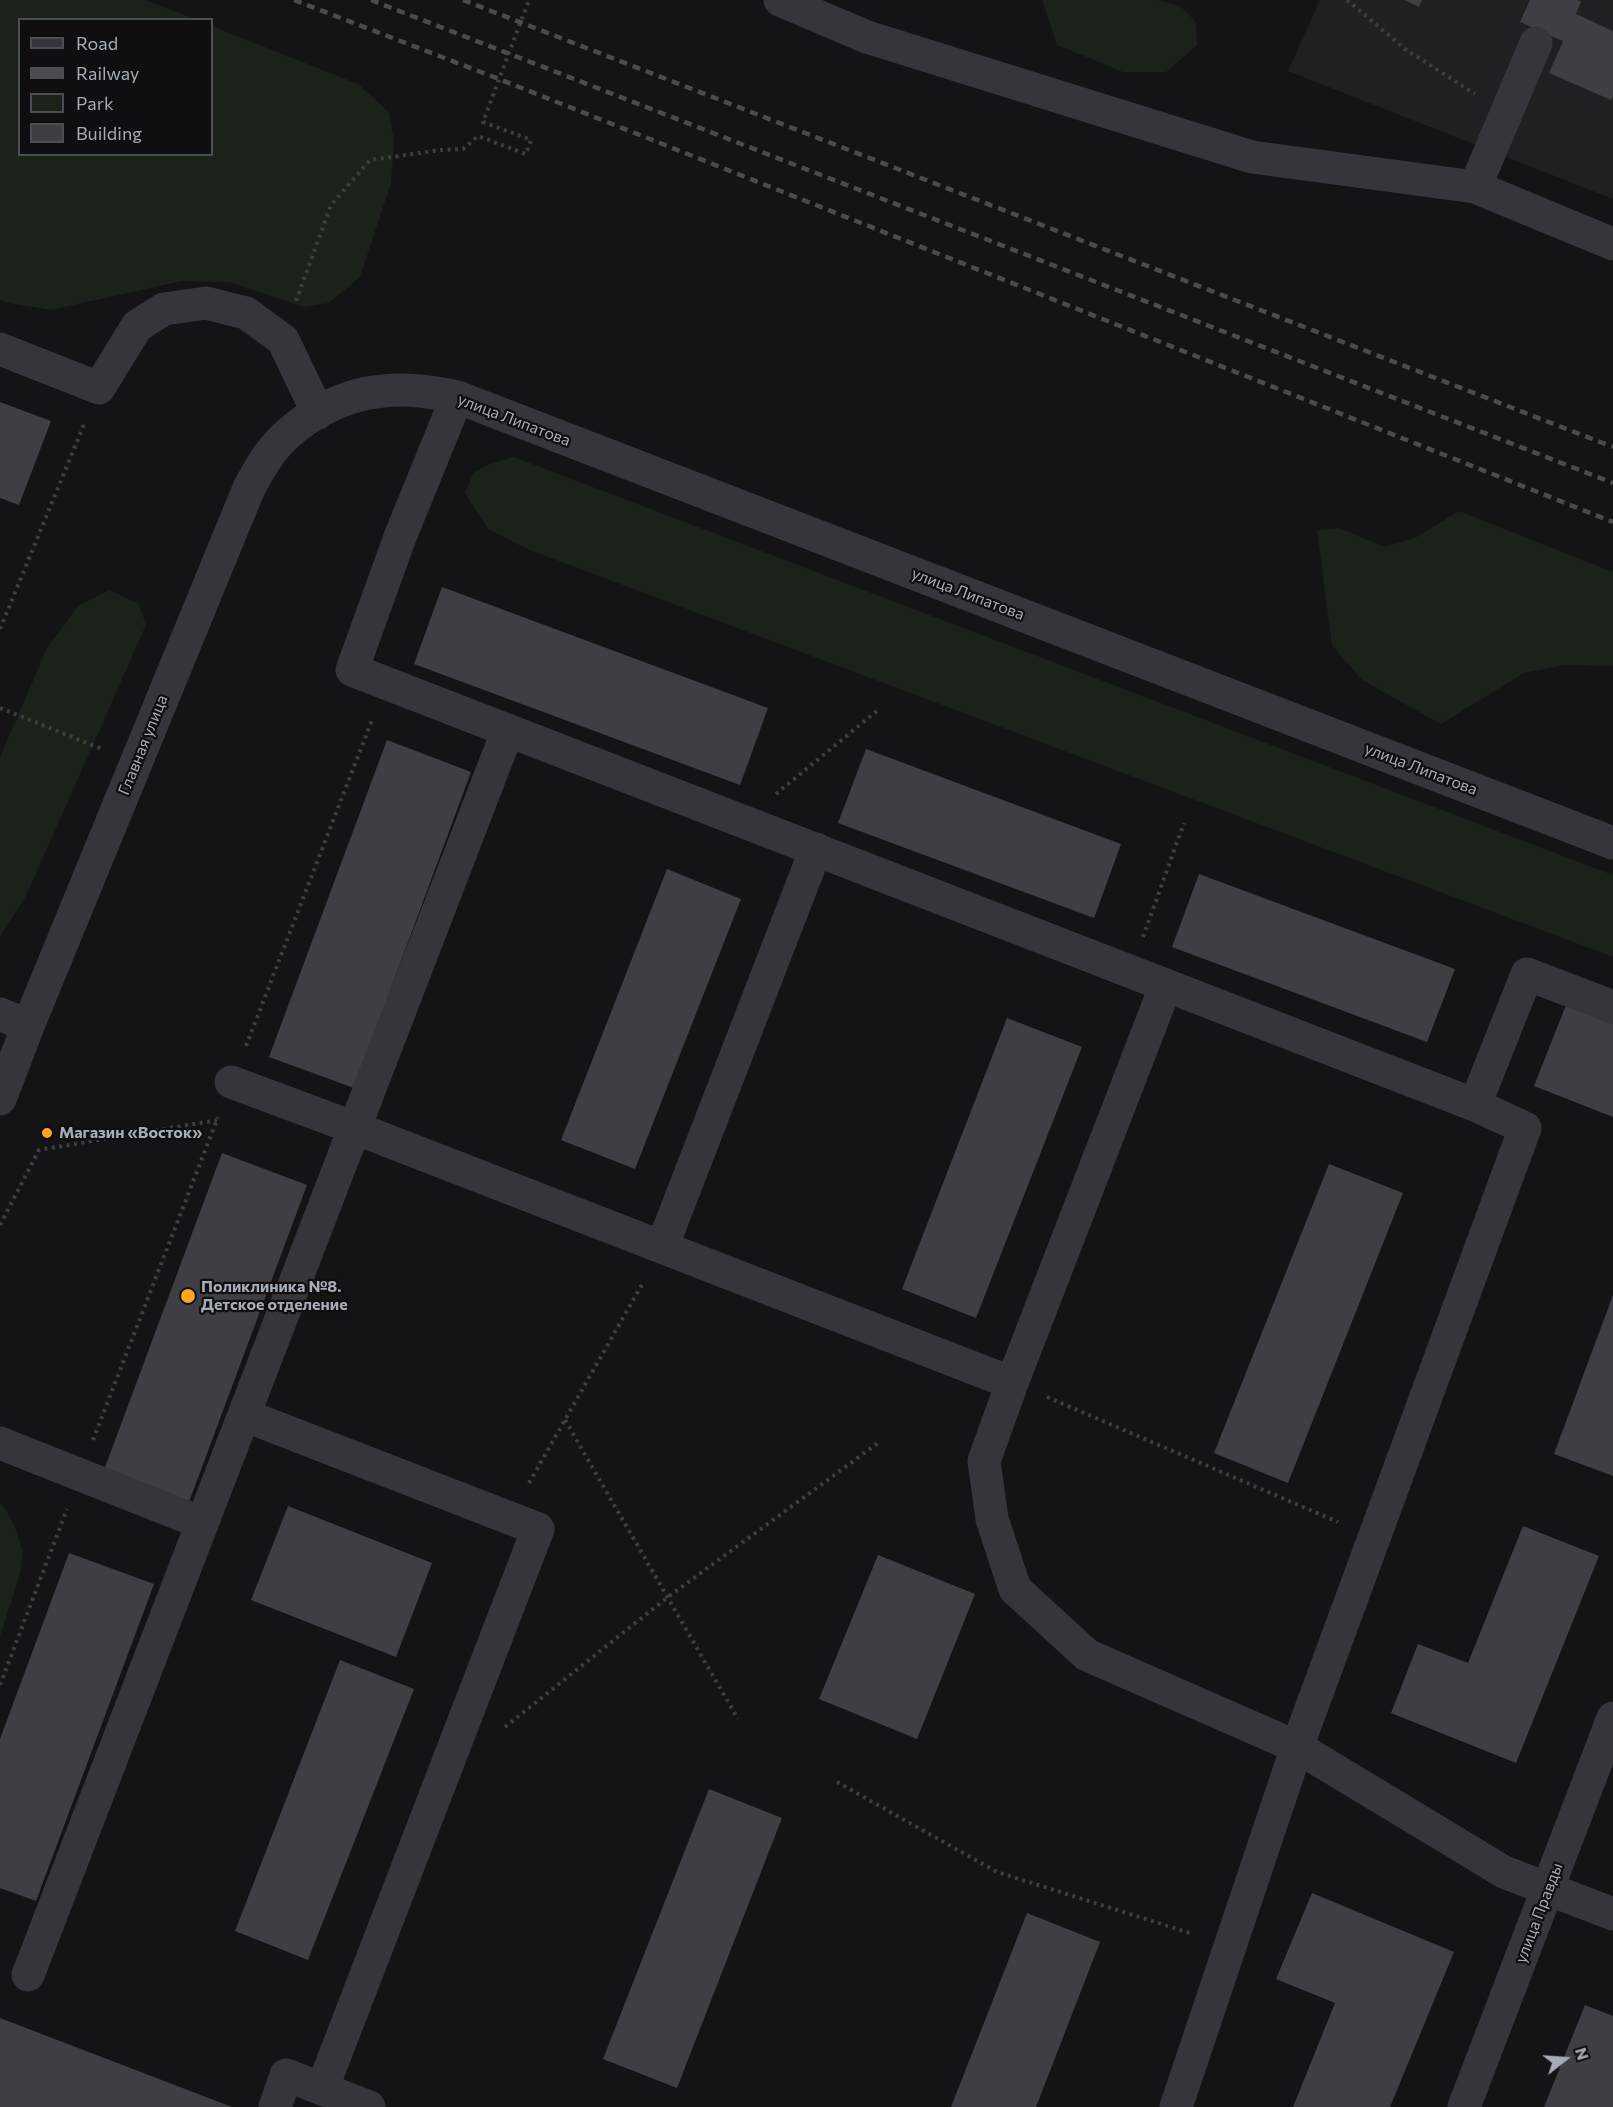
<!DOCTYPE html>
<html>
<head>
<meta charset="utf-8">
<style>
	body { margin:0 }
	#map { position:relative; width:1613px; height:2107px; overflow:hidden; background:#141416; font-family:Commissioner,sans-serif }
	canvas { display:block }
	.legend { position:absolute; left:18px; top:18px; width:195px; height:138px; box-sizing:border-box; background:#0f0f11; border:2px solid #4b4e54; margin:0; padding:8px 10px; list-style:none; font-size:18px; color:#a5acb8 }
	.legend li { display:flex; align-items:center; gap:12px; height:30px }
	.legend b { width:30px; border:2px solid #4b4e54 }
	.north { position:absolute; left:1535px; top:2029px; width:60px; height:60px; -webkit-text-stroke:4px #0f0f11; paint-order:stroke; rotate:73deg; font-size:16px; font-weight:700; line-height:24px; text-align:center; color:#a5acb8 }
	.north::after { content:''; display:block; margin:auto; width:21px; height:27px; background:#a5acb8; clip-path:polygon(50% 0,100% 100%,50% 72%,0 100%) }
</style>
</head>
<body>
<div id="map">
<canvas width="1613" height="2107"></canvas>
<ul class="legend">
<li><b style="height:8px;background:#35363c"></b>Road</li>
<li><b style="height:8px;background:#484b51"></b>Railway</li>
<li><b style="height:16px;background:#1a221a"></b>Park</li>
<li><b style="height:16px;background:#3e3f44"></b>Building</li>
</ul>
<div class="north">N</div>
</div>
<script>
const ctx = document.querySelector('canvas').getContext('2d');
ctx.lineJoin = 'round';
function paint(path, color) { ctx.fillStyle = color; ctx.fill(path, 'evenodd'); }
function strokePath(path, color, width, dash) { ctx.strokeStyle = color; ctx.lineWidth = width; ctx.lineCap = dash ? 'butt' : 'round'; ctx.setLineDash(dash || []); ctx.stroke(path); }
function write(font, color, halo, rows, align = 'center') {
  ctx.font = font + ' Commissioner,sans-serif'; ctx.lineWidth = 4.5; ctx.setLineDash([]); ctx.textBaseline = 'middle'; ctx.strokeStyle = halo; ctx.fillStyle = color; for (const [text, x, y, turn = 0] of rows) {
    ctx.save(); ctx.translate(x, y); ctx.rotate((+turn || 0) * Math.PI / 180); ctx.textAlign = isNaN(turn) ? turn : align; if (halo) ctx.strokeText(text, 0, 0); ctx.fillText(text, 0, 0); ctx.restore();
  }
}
const built = new Path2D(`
	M1320 0H1613V199L1288 71Z`);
const green = new Path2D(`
	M0 0H145L195 19 20 20V154H212V26L358 84 389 112 394 141 391 183 360 277 329 303 304 307 229 282 182 281 51 310 8 303 0 300Z
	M1042 0H1157L1180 6 1196 22 1197 45 1166 72H1123L1057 45Z
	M514 457 1613 875V957L527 549 488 529 465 493 473 473 492 463Z
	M1459 511 1613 572V666L1565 665 1524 673 1441 724 1362 680 1332 645 1317 530 1340 528 1384 547 1415 538Z
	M109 590 139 604 146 625 26 896 0 936V757L47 648 78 606Z
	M0 1504 6 1509 16 1530 23 1551 20 1574 0 1636Z`);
const building = new Path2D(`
	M1404 0H1422L1419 7Z
	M1530 0H1577L1581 1 1576 14 1613 31V96L1611 100 1549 73 1563 41 1520 22Z
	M0 402 51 421 19 505 0 498Z
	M442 587 768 708 740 785 414 664Z
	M387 740 471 772 354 1088 269 1057Z
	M866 749 1121 844 1094 918 838 823Z
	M667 869 741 899 635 1169 561 1140Z
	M1199 874 1455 969 1427 1042 1172 947Z
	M1566 1005 1613 1024V1117L1534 1086Z
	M1007 1018 1082 1047 976 1318 902 1289Z
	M222 1153 307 1185 189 1502 104 1470Z
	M1329 1164 1403 1193 1288 1483 1214 1453Z
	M1613 1295V1476L1554 1454Z
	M288 1506 432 1563 396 1657 251 1600Z
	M1523 1526 1599 1556 1516 1763 1391 1713 1418 1644 1468 1663Z
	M69 1553 154 1584 36 1901 0 1888V1739Z
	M878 1555 975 1594 917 1739 819 1699Z
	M340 1660 414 1689 308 1960 235 1931Z
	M709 1789 782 1818 677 2088 603 2059Z
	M1312 1893 1454 1952 1390 2107H1293L1335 2003 1276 1979Z
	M1027 1913 1100 1942 1036 2107H951Z
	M1585 2005 1613 2016V2107H1544Z
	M0 2018 232 2107H0Z`);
const path = new Path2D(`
	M1347 0 1405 49 1475 94
	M296 301 331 205 370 160 441 150 463 149 478 136 526 154 531 140 483 122 529 0
	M0 629 85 422
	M0 708 102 749
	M776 794 878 710
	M1143 937 1184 823
	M246 1046 372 720
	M0 1225 39 1150 217 1120
	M1047 1397 1338 1522
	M565 1420 738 1719
	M93 1440 218 1117
	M529 1483 644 1281
	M0 1685 67 1509
	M505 1727 668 1597 878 1443
	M837 1782 997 1872 1193 1934`);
const minor = new Path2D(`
	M780 0 867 37 1252 157 1475 187 1613 244
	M1475 187 1536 43
	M0 349 99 388 137 326 164 309 206 303 246 313 283 340 318 413
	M457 397 400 537 352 670 1475 1105 1525 1128 1297 1747 1176 2107
	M0 1014 28 1026
	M231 1082 355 1128 1012 1383 1166 985
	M0 1099 28 1026 249 488C255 477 261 466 268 456 293 421 341 394 383 391 408 388 432 392 457 397L1613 843
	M1475 1105 1527 974 1613 1007
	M662 1247 816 849
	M1012 1383 984 1461 992 1519 1015 1589 1087 1655 1297 1747 1504 1872 1613 1914
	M244 1415 538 1529 322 2089
	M0 1443 202 1523
	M28 1975 508 730
	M275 2107 286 2075 369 2107
	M1464 2107 1613 1718`);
const rail = new Path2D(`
	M294 0 499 79 1613 522
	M371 0 1613 483
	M463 0 1613 447`);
const markers = [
	[47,1133,6,"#ffa423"],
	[188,1296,8,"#ffa423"]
];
const streetNames = [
	["улица Липатова",514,420,21],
	["улица Липатова",968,594,21],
	["Главная улица",143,745,-68],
	["улица Липатова",1421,769,21],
	["улица Правды",1539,1913,-69]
];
const poiNames = [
	["Магазин «Восток»",59,1133],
	["Поликлиника №8.",201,1287],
	["Детское отделение",201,1305]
];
paint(built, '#202023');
paint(green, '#1a221a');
paint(building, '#3e3f44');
strokePath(path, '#3b3e43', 4, [3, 4.5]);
strokePath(minor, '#35363c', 33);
strokePath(rail, '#484b51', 4.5, [8, 6]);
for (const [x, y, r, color] of markers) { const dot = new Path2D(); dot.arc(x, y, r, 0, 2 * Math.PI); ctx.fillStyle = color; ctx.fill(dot); strokePath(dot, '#0f0f11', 2); }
write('16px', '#a5acb8', '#0f0f11', streetNames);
write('bold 16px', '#a5acb8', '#0f0f11', poiNames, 'left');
</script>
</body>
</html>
